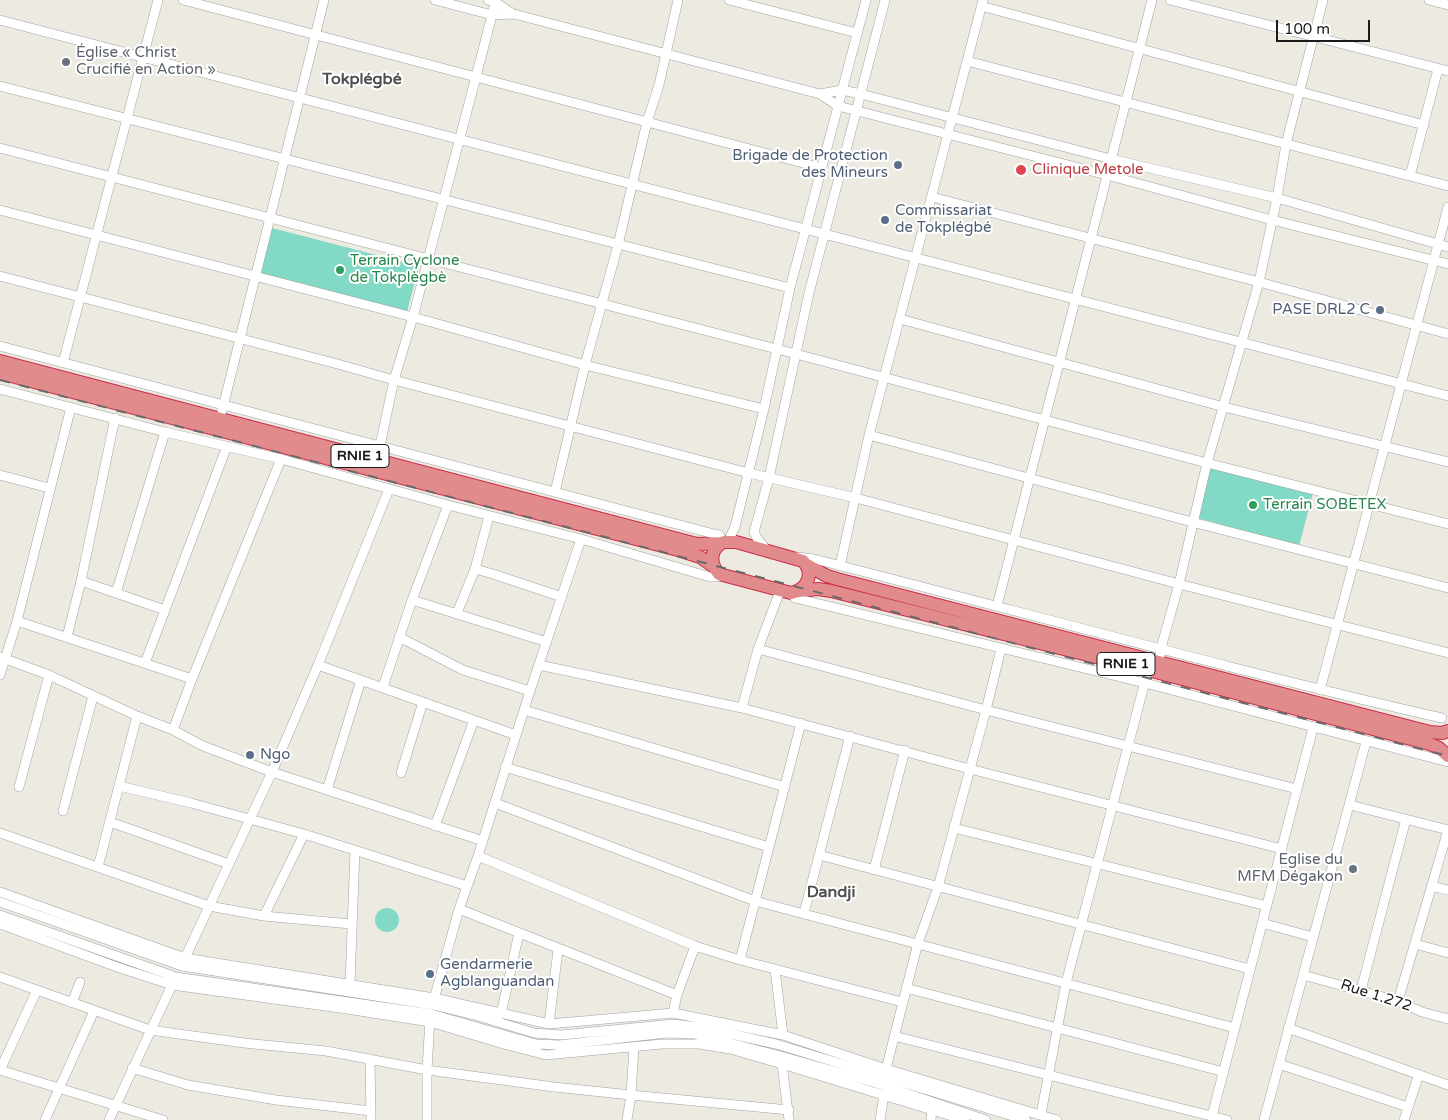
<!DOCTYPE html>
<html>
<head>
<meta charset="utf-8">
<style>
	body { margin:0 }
	#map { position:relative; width:1448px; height:1120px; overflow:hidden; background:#eceae1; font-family:"Varela Round",sans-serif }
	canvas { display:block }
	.scale { position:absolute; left:1276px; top:20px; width:94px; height:22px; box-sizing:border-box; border:2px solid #1b1b1b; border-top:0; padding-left:6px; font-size:15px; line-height:18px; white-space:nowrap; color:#1b1b1b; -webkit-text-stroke:4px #fff; paint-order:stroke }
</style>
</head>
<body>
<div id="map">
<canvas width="1448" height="1120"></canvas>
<div class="scale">100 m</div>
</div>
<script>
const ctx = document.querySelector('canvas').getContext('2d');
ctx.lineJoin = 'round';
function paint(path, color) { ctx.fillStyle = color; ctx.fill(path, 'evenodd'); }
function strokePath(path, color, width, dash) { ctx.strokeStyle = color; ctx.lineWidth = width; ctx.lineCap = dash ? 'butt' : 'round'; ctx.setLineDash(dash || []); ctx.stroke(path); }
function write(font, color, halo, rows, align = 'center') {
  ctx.font = font + ' "Varela Round",sans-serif'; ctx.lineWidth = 4; ctx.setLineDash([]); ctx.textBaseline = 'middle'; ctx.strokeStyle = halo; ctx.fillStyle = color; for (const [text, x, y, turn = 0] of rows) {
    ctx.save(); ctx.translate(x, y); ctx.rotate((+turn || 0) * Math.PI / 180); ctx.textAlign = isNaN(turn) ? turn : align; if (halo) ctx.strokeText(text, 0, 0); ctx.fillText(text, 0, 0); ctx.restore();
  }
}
const pitch = new Path2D(`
	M272 228 419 266 407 312 260 274Z
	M1208 463 1313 493 1299 546 1194 517Z
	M375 920a12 12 0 1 1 24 0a12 12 0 1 1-24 0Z`);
const minor = new Path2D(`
	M183 0 822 168
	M435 0 492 15 514 14 820 94 838 106 1107 175 1272 220 1448 264
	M488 0 495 2 513 14
	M729 0 857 33
	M1170 0 1448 71
	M1429 0 1448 5
	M981 6 1424 125
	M0 20 1448 396
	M967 61 1448 186
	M0 86 790 288
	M820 94 842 90 861 94 1111 159 1277 198 1448 247
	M0 148 796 354 1207 463 1448 524
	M1410 176 1438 69
	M932 197 1259 282 1448 334
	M0 210 413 317 585 365 764 409
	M0 276 334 363 394 380 749 473 856 498 1179 584 1448 653
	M900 319 1224 407 1448 462
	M0 346 714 534 719 535 724 542
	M63 363 158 0
	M0 389 165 432 281 459 448 505 581 539 710 577H716L721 575
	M222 411 324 0
	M869 435 1192 522 1448 588
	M380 446 394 380 413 317 496 0
	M0 475 49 488
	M555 492 585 365 618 245 647 122 659 85 678 0
	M728 541 735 527 764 409 790 288 866 0
	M766 549 757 538 754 532 769 478 809 293 885 0
	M797 557 814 559C1023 612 1231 670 1442 718
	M840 566 869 435 983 0
	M475 569 489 516
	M81 581 165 610
	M116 593 165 432
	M791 593 795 598 1145 683 1448 762
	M412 600 547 642
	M997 606 1152 0
	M457 613 475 569 493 574 562 597
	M17 621 192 679
	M67 637 81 581 115 418
	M399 637 463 670 530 691
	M758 649 986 710 1297 789
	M0 657 49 675 137 716 173 730 203 746 272 772 483 841
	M1159 662 1161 648 1179 584 1207 463 1259 282 1277 198 1286 144 1323 0
	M145 663 227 446
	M318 665 516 735
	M539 665 742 708 970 769 1282 849
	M0 675 17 621 71 407
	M383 687 412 600 448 505
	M1320 690 1448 207
	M742 708 758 649 780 591
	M524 710 785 787
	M173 730 192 679 281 459
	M505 767 769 847
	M401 773 423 702
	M119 786 191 803 304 834 467 886
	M19 787 49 675
	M327 790 361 680
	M495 803 755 901 1235 1028
	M1350 805 1448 830
	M63 811 93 696
	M110 822 229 864
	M435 826 474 720
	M954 828 1267 906
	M0 833 209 906 264 916 351 924
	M819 855 1250 969
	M478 856 695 946 740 960 902 1002
	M98 867 137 716
	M874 870 905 750
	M1431 886 1448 890
	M0 892 185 958 434 998 549 1024 673 1013 783 1035 886 1069 1057 1120
	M0 902 182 966 433 1005 478 1016 534 1033 561 1035 674 1024 704 1028 776 1044 1026 1120
	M459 909 677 995
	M804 913 850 736
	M0 915 176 977 431 1014 536 1044 559 1045 667 1033 694 1034 777 1055 876 1083 986 1120
	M264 916 304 834
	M1262 923 1313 937
	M0 924 117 967 172 985 347 1009 430 1022 507 1045 546 1055 662 1044H699L730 1049 782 1064 965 1120
	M1415 944 1448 953
	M185 958 272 772 318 665 389 489
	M740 960 801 723
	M775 969 783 1035
	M1303 975 1398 1001 1422 1012 1448 1019
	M0 977 150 1030 244 1043 326 1051 427 1070 554 1087 631 1095 634 1047
	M350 983 355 850
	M906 988 1224 1072
	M1361 990 1406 819
	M1398 1001 1448 830
	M72 1003 80 982
	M433 1003 459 909 478 856 530 691 581 539
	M673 1013 677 995 695 946
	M501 1014 519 933
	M549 1024 558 950
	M1288 1028 1448 1085
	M894 1036 1227 1120
	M370 1059 371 1120
	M782 1064 789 1120
	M1279 1064 1408 1107
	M132 1068 188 1085 276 1100 371 1111
	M886 1069 918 943 938 887 986 710 1001 649
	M0 1070 163 1120
	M0 1070 37 990
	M1041 1114 1066 983 1148 670
	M1212 1116 1313 728
	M45 1120 94 1011
	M109 1120 172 985
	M427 1120V1070L430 1018
	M627 1120 631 1095 789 1110
	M880 1120 884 1095
	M931 1120 932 1109
	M1264 1120 1366 742
	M1404 1120 1419 1074`);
const highway = new Path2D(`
	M0 361 697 544 721 543
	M0 373 678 550 700 557 713 566
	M724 542H736L803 561C815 574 807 590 791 593L719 574C709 563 710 548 724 542Z
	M807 565 827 576 837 579 1430 732 1442 733 1448 731
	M799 591 818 589 831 591 1148 670 1430 744 1439 748 1448 756`);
const rail = new Path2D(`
	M0 380 1448 756`);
const markers = [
	[66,62,5,"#6b7280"],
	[898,165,5,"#5c6f8a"],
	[1021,170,6,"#e0444e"],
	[885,220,5,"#5c6f8a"],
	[340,270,5,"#2e9e5b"],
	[1380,310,5,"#5c6f8a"],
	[1253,505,5,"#2e9e5b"],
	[250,755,5,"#5c6f8a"],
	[1353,869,5,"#6b7280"],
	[430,974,5,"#5c6f8a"]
];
const shields = [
	[360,456,58],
	[1126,664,58]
];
const shieldNames = [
	["RNIE 1",360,456],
	["RNIE 1",1126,664]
];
const worshipNames = [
	["Église « Christ",76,53],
	["Crucifié en Action »",76,70],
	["Eglise du",1343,860,"right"],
	["MFM Dégakon",1343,877,"right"]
];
const serviceNames = [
	["Brigade de Protection",888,156,"right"],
	["des Mineurs",888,173,"right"],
	["Commissariat",895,211],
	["de Tokplégbé",895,228],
	["PASE DRL2 C",1370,310,"right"],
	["Ngo",260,755],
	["Gendarmerie",440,965],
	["Agblanguandan",440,982]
];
const healthNames = [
	["Clinique Metole",1032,170]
];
const leisureNames = [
	["Terrain Cyclone",350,261],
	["de Tokplègbè",350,278],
	["Terrain SOBETEX",1263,505]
];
const streetNames = [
	["Rue 1.272",1376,996,18]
];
const neighbourhoodNames = [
	["Tokplégbé",362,80],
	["Dandji",831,893]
];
paint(pitch, '#82d9c5');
strokePath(minor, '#a2a2a2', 10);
strokePath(highway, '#cd2b49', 14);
strokePath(minor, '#fff', 9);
strokePath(highway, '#e18b8d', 12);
strokePath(rail, '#696969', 2, [10, 10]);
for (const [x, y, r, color] of markers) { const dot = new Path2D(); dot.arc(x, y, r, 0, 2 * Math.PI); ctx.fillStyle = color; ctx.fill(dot); strokePath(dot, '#fff', 2); }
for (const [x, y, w] of shields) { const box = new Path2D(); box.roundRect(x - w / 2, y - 11.5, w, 23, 4); ctx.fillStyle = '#fff'; ctx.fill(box); strokePath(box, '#1b1b1b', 1); }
write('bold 14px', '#1b1b1b', null, shieldNames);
write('15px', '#5b616d', '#fff', worshipNames, 'left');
write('15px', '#4e5e75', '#fff', serviceNames, 'left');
write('15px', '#be3a42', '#fff', healthNames, 'left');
write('15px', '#27864d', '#fff', leisureNames, 'left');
write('15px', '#1b1b1b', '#fff', streetNames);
write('bold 16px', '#4e4e4e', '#fff', neighbourhoodNames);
</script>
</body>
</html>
